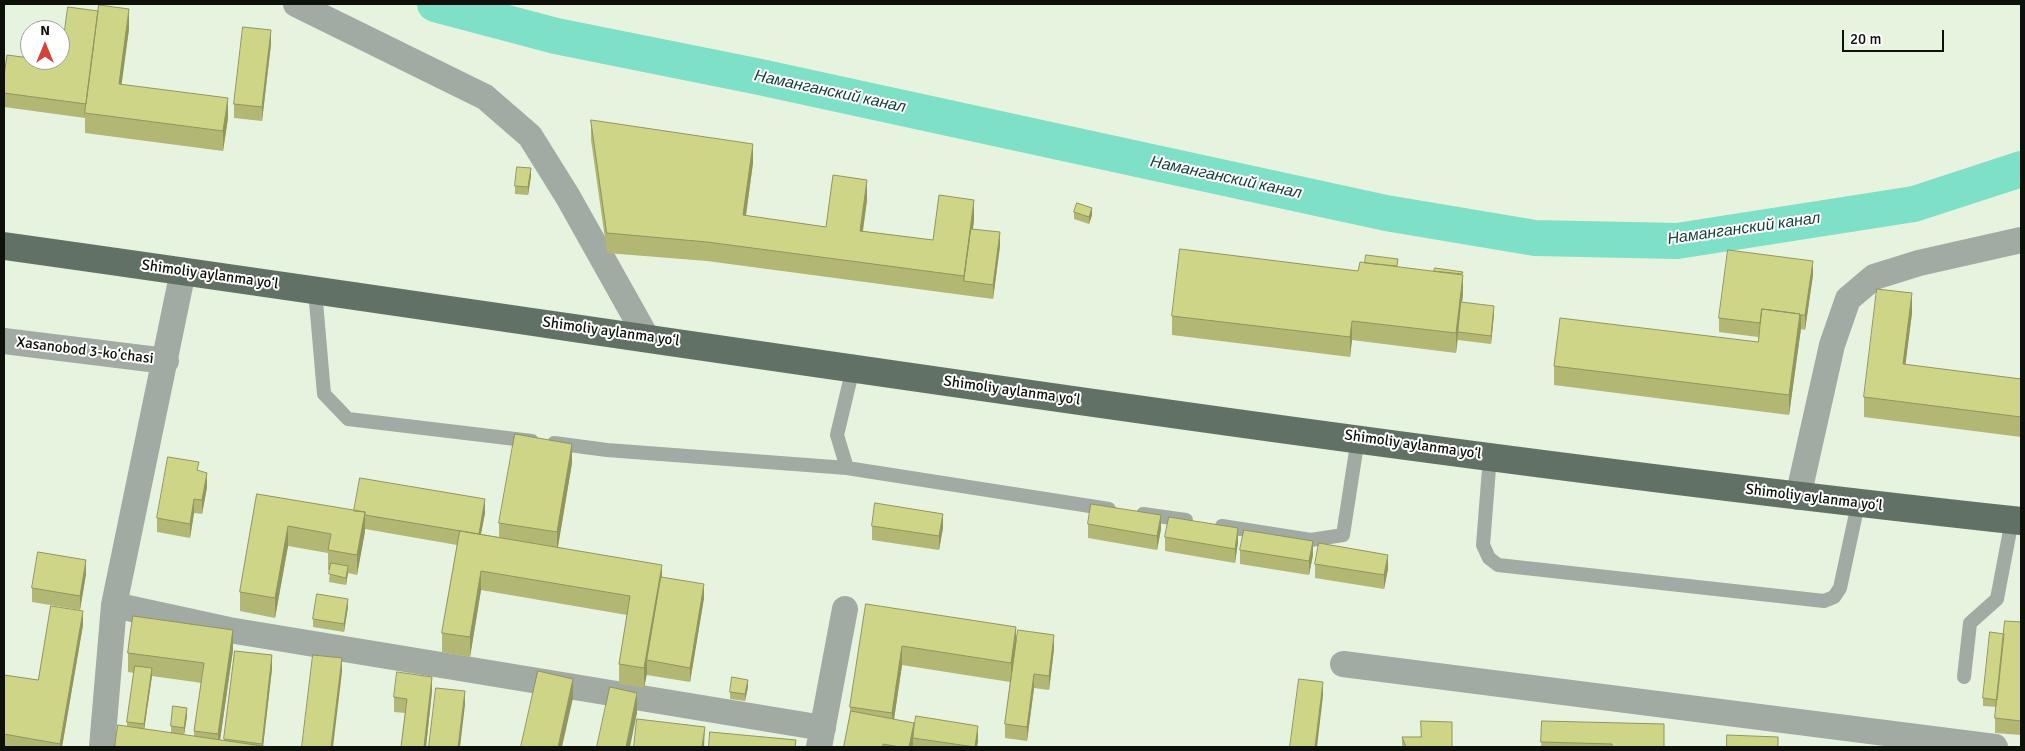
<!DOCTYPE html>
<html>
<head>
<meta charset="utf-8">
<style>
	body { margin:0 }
	#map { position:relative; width:2025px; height:751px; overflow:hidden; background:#e6f3de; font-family:Signika,sans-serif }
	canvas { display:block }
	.frame { position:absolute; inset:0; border:5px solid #0d110a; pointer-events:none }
	.north { position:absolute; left:20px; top:20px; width:50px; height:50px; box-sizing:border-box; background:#fff; border:1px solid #9ea09d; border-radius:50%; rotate:0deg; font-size:14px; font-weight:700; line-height:20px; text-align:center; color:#0d110a }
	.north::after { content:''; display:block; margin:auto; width:18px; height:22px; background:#d14437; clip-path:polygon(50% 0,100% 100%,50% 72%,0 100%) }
	.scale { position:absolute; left:1842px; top:30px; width:102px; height:22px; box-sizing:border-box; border:2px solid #0d110a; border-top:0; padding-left:6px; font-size:15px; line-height:18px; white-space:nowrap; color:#0d110a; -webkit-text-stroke:4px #fff; paint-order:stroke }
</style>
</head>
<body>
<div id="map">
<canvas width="2025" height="751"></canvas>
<div class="frame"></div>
<div class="north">N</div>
<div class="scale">20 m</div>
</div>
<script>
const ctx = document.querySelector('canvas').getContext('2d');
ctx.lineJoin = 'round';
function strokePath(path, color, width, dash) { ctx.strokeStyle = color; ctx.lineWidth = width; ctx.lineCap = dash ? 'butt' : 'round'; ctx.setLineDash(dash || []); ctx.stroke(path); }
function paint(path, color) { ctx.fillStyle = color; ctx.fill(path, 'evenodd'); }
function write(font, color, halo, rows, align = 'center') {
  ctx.font = font + ' Signika,sans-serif'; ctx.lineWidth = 4; ctx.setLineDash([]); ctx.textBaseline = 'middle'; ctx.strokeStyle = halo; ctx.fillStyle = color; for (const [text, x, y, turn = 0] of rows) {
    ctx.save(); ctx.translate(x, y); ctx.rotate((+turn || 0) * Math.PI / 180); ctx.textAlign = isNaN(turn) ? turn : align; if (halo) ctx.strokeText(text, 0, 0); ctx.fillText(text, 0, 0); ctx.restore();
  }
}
const canal = new Path2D(`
	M435 4 556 36 760 77 1386 213 1535 238 1677 241 1914 204 2021 169`);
const service = new Path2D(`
	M315 290 324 394 348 419 532 441
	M853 368 837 435 847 468 1109 509
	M554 443 607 450 847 468
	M1490 456 1483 545 1489 558 1498 565 1824 601 1834 597 1840 588 1858 504
	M1143 514 1186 520
	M1222 526 1311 540 1343 535 1358 438
	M1964 677 1970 623 1997 599 2012 520`);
const minor = new Path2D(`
	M296 4 485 97 530 136 568 197 647 338
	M183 271 114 605 229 630 823 728
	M4 341 166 361
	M1798 497 1832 345 1848 299 1874 277 1919 263 2021 240
	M1343 664 1995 747
	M102 747 114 605
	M819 747 845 609`);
const primary = new Path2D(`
	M4 246C676 340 1346 448 2021 521`);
const wall = new Path2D(`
	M129 29 121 84 228 118 223 151 85 133V118L4 107V76L60 62Z
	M271 44 262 121 234 118V104Z
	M591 120 753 163 746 216 826 227 867 200 863 231 933 240 974 220 973 229 1000 246 993 299 707 261 607 253 591 140Z
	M531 176 528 195 515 194V186Z
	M1074 212 1092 215 1089 224 1074 219Z
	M1398 267 1463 294 1462 302 1494 314 1491 344 1458 340V339L1456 353 1352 340 1350 357 1172 335V316L1358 271Z
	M1813 275 1805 330 1801 329 1800 334 1789 415 1554 385V366L1758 342V337L1719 332V318Z
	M1912 313 1905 365 2021 379V437L1864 417V397Z
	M572 463 558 547 662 577 704 598 690 682 647 675V673L644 688 619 684V664L627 615 481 590 470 657 442 652V633L457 545 365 529 357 575 348 573 346 585 329 582 330 570H328V553L288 546 275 618 240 611V592L257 494 354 511 485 513 481 534 499 537V523Z
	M199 471 207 487 202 514 194 513 190 538 157 532V518Z
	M1088 524 1161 529 1157 550 1088 538Z
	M872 526 943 528 939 550 872 540Z
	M1165 537 1238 542 1235 563 1165 551Z
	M1240 550 1313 555 1309 575 1240 564Z
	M1315 564 1388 569 1384 589 1315 578Z
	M86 574 80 610 32 602V588Z
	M866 604 1054 649 1049 690 1034 688 1027 741 1005 738V724L1010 682 902 665 894 719 914 733 978 740 977 747H844L850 715V707Z
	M348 607 344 632 313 627V619Z
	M133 616 233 630V650L220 740 224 741 235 651 272 655V669L263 746 269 747H115L118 725 127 727V722L134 673 128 672V653ZM152 676 202 683 194 731V736L184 735 187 716V708L173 706 171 726V733L144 729Z
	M2021 622V735L1995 733V718L1997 707 1983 706V698L2004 634Z
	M83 625 62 747H4V675L38 680Z
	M748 687 745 701 730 699V692Z
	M432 691 426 747H401L405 713 394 712V697Z
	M1542 721 1664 747H1541Z
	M1402 737H1421L1452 747H1403L1402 745Z`);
const shadedWall = new Path2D(`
	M129 9V29L119 104V84Z
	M271 30V44L262 121V107Z
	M228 98V118L223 151V131Z
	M753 144V163L743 235V215Z
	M531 168V176L528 195V187Z
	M867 180V200L860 250V231Z
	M974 200V220L966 282 964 281V276Z
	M1092 208V215L1089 224V217Z
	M1000 232V246L993 299V285Z
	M1813 261V275L1805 330V315Z
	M1463 275V294L1458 333V332L1456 353V333Z
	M1912 293V313L1903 384V364Z
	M1494 306V314L1491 344V336Z
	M1800 314 1801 315V329L1789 415V395Z
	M1352 321V340L1350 357V337Z
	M572 444V463L557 552V532Z
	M207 473V487L202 514V500Z
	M194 499V513L190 538V524Z
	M485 499V513L478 549V535Z
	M365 512V532L357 575V555Z
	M943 514V528L939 550V536Z
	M1161 515V529L1157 550V536Z
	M288 526V546L275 618V598Z
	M1238 528V542L1235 563V549Z
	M1313 541V555L1309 575V561Z
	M1388 555V569L1384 589V575Z
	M86 560V574L80 610V596Z
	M662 565V585L647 660V673L644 688V668Z
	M348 566V573L346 585V578Z
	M481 571V590L470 657V637Z
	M704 584V598L690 682V668Z
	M348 599V607L344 632V624Z
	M83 611V625L62 747H60Z
	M1016 627V647L1011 682V663Z
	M233 630V650L219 747H218V734Z
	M1054 635V649L1049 690V676Z
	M902 646V665L892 733V713Z
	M272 655V669L263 747H262Z
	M342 658V672L333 747H331Z
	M152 668V676L144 731V724Z
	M1034 674V688L1027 741V727Z
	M432 677V691L426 747H424Z
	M573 679V698L562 747H558Z
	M748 680V687L745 701V694Z
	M1323 682V696L1317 747H1315Z
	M465 691V705L460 747H458Z
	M637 693V713L630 747H626Z
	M187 708V716L184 735V728Z
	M914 723V739L913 738V747H909Z
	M978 726V740L977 747H975Z
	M705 727 704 747H702Z`);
const building = new Path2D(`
	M99 5 129 9 119 84 228 98 223 131 85 113Z
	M68 7 98 11 86 104 4 93V76L7 55 30 58V60H43L60 62Z
	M243 27 271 30 262 107 234 104Z
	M591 120 753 144 743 215 826 227 833 175 867 180 860 231 933 240 939 195 974 200 964 276 707 242 607 233Z
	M517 167 531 168 528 187 515 186Z
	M1077 203 1092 208 1089 217 1074 212Z
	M971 229 1000 232 993 285 964 281Z
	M1180 249 1358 271 1360 262 1463 275 1456 333 1352 321 1350 337 1172 316Z
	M1728 250 1813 261 1805 315H1801L1800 319V314L1762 309 1760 323 1719 318Z
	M1366 255 1398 259 1397 266 1365 263Z
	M1435 268 1463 272 1462 274 1434 271Z
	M1877 289 1912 293 1903 364 2021 379V417L1864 397Z
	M1461 302 1494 306 1491 336 1458 332Z
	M1762 309 1800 314 1789 395 1554 366 1560 318 1758 342Z
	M515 434 572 444 557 532 499 523Z
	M168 457 199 462 197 470 207 473 202 500 194 499 190 524 157 518Z
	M360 478 485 499 479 534 365 515V512L354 511Z
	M257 494 365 512 357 555 328 550 331 534 288 526 275 598 240 592Z
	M875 503 943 514 939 536 872 526Z
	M1091 504 1161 515 1157 536 1088 524Z
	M1169 517 1238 528 1235 549 1165 537Z
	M1244 530 1313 541 1309 561 1240 550Z
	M460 531 662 565 644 668 619 664 630 596 481 571 470 637 442 633Z
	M1319 543 1388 555 1384 575 1315 564Z
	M38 552 86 560 80 596 32 588Z
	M331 563 348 566 346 578 329 574Z
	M661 577 704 584 690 668 647 660Z
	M317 594 348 599 344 624 313 619Z
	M866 604 1016 627 1011 663 902 646 892 713 850 707Z
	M51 606 83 611 60 744 4 734V675L38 680Z
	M133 616 233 630 218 734 194 731 204 663 128 653Z
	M2005 621 2021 622V721L1995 718Z
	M1018 630 1054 635 1049 676 1034 674 1027 727 1005 724Z
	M1990 632 2004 634 1997 700 1983 698Z
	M235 651 272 655 262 744 224 739Z
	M313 655 342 658 331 747H302Z
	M135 666 152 668 144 724 127 722Z
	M538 671 573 679 558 747H521Z
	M397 672 432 677 424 747H401L407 699 394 697Z
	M732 677 748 680 745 694 730 692Z
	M1299 679 1323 682 1315 747H1290Z
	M610 687 637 693 626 747H597Z
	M436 688 465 691 458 747H429Z
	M173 706 187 708 184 728 171 726Z
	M851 711 914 723 909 747H900L883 744V747H844Z
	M916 716 978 726 975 747 913 738Z
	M637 719 705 727 702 747H634Z
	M1421 721 1452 722V747H1406L1402 737H1421Z
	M1542 721 1664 724V747H1612V744L1541 742Z
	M118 725 269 747H115Z
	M710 732 796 740 795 747H709Z
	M1727 735 1778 737V747H1727Z`);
const streetNames = [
	["Shimoliy aylanma yoʻl",210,275,8],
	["Shimoliy aylanma yoʻl",611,332,8],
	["Xasanobod 3-koʻchasi",85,351,7],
	["Shimoliy aylanma yoʻl",1012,391,8],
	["Shimoliy aylanma yoʻl",1413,445,8],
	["Shimoliy aylanma yoʻl",1814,498,7]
];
const waterNames = [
	["Наманганский канал",830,92,12],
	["Наманганский канал",1226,178,12],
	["Наманганский канал",1744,229,-8]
];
strokePath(canal, '#7ee0c6', 36);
strokePath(service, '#a1aaa3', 14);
strokePath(minor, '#a1aaa3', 26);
strokePath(primary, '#617165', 28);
paint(wall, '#b2b774');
paint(shadedWall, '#91955e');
paint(building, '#cfd587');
strokePath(building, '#91955e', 1);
write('15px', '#0d110a', '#fff', streetNames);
write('italic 16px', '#123f35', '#fff', waterNames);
</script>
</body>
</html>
